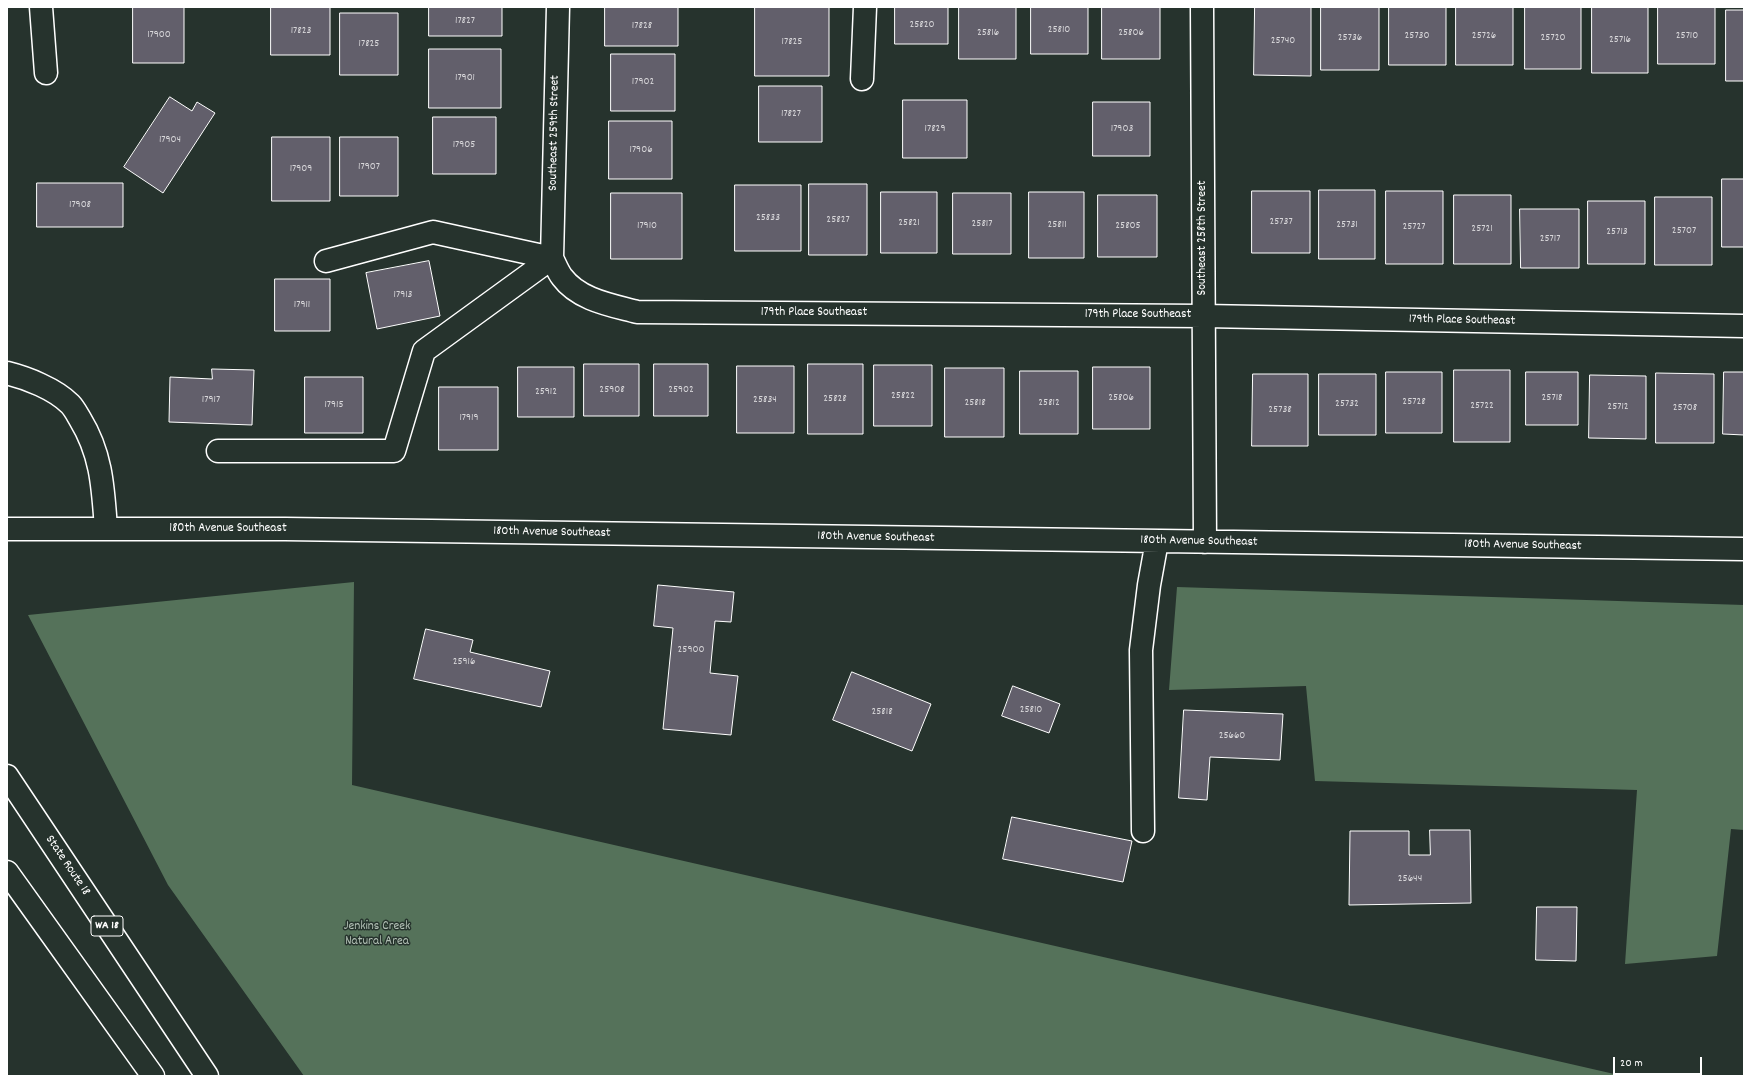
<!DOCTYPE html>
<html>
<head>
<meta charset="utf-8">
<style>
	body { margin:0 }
	#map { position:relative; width:1751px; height:1083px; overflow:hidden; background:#26332d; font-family:Dekko,sans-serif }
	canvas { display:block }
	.frame { position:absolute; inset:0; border:8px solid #fff; pointer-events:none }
	.scale { position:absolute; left:1613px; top:1057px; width:89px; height:18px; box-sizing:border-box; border:2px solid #fff; border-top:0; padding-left:5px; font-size:12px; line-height:14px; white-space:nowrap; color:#fff; -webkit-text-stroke:3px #26332d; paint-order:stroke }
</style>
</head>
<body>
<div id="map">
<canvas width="1751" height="1083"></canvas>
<div class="frame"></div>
<div class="scale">20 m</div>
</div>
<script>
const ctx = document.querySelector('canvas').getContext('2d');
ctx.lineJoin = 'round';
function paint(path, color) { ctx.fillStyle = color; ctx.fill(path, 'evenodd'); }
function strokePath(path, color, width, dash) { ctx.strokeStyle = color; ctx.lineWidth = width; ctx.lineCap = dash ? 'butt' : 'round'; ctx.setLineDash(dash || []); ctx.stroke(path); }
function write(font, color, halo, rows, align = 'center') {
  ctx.font = font + ' Dekko,sans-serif'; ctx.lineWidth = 3; ctx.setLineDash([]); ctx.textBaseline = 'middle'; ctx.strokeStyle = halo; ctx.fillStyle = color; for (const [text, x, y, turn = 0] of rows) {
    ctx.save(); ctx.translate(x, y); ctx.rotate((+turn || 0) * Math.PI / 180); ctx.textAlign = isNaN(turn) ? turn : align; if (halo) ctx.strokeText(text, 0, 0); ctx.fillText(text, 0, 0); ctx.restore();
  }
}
const green = new Path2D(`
	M354 582 352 785 1623 1076H304L168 885 28 615Z
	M1177 587 1744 605V830L1731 829 1717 956 1625 964 1637 790 1315 781 1306 686 1169 690Z`);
const building = new Path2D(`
	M133 7H184V63H133Z
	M271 7H330V55H271Z
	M429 7H502V36H429Z
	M605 7H678V46H605Z
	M755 7H829V76H755Z
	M895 7H948V44H895Z
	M959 7H1016V59H959Z
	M1031 7H1088V54H1031Z
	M1102 7H1160V59H1102Z
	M1255 7H1311V76L1254 75Z
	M1321 7H1379V70H1321Z
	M1389 7H1446V65H1389Z
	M1456 7H1513V65H1456Z
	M1525 7H1581V69H1525Z
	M1592 7H1648V73H1592Z
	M1658 7H1715V64H1658Z
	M1726 10H1744V81H1726Z
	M340 13H398V75H340Z
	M429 49H501V108H429Z
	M611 54H675V111H611Z
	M759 86H822V142H759Z
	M170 97 192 111 197 102 215 113 163 193 124 167Z
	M903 100H967V158H903Z
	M1093 102H1150V156H1093Z
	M433 117H496V174H433Z
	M609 121H672V179H609Z
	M272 137H330V201H272Z
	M340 137H398V196H340Z
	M1722 179H1744V247H1722Z
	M37 183H123V227H37Z
	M809 184H867V255H809Z
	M735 185H801V251H735Z
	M1319 190H1375V259H1319Z
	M1252 191H1310V253H1252Z
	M1386 191H1443V264H1386Z
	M881 192H937V253H881Z
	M1029 192H1084V258H1029Z
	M611 193H682V259H611Z
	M953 193H1011V254H953Z
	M1098 195H1157V257H1098Z
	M1454 195H1511V264H1454Z
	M1655 197H1712V265H1655Z
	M1588 201H1645V264H1588Z
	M1520 209H1579V268H1521Z
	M429 261 440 316 377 329 366 273Z
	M275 279H330V331H275Z
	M584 364H639V416H584Z
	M654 364H708V416H654Z
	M808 364H863V434H808Z
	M874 365H932V426H874Z
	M737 366H794V433H737Z
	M518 367H574V417H518Z
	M1093 367H1150V429H1093Z
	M945 368H1004V437H945Z
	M212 369 254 370 252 425 169 422 170 377 212 379Z
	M1454 370H1510V442H1454Z
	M1020 371H1078V434H1020Z
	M1386 372H1442V433H1386Z
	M1526 372H1578V425H1526Z
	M1724 372H1744V435L1723 434Z
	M1656 373 1714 374V443H1656Z
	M1253 374H1308V446H1252Z
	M1319 374H1376V435H1319Z
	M1590 375 1646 376V439L1589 438Z
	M305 377H363V433H305Z
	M439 387H498V450H439Z
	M658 585 734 592 731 622 715 621 710 673 738 676 731 735 663 729 673 628 654 626Z
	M426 629 473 640 470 652 550 671 541 707 414 679Z
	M852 672 931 704 912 751 833 720Z
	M1013 686 1060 704 1049 733 1002 716Z
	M1184 710 1283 714 1280 760 1210 757 1207 800 1179 798Z
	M1012 817 1132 841 1123 882 1003 859Z
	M1430 830H1470L1471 903 1349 905 1350 831H1409V855H1430Z
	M1537 907H1577L1576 961 1536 960Z`);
const minor = new Path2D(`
	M41 7 46 73
	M1202 7 1205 542
	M862 79 865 7
	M552 258C555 264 558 272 562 277 579 300 611 305 637 312L1204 316 1744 326
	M552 258 558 7
	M326 261 433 232 552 258
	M7 373C27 378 55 389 70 404 74 408 77 414 80 419 102 455 103 488 106 529
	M218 451H394L424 351 552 258
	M7 529H285L1744 549
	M1143 831 1141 650 1149 585 1157 541`);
const highway = new Path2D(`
	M7 776 207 1076
	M7 872 153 1076`);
const numberNames = [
	["17827",465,21],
	["25820",922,25],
	["17828",642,26],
	["25810",1059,30],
	["17823",301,31],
	["25816",988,33],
	["25806",1131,33],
	["17900",159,35],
	["25730",1417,36],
	["25726",1484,36],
	["25710",1687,36],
	["25736",1350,38],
	["25720",1553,38],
	["25716",1620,40],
	["25740",1283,41],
	["17825",792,42],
	["17825",369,44],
	["17901",465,78],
	["17902",643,82],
	["17827",791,114],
	["17829",935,129],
	["17903",1122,129],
	["17904",170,140],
	["17905",464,145],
	["17906",641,150],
	["17907",369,167],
	["17909",301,169],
	["17908",80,205],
	["25833",768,218],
	["25827",838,220],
	["25737",1281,222],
	["25821",909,223],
	["25817",982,224],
	["25811",1057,225],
	["25731",1347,225],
	["17910",647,226],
	["25805",1128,226],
	["25727",1414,227],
	["25721",1482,229],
	["25707",1684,231],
	["25713",1617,232],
	["25717",1550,239],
	["17913",403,295],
	["17911",302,305],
	["25908",612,390],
	["25902",681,390],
	["25912",546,392],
	["25822",903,396],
	["25806",1121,398],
	["25718",1552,398],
	["25828",835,399],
	["17917",211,400],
	["25834",765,400],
	["25728",1414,402],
	["25818",975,403],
	["25812",1049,403],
	["25732",1347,404],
	["17915",334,405],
	["25722",1482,406],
	["25712",1618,407],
	["25708",1685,408],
	["25738",1280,410],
	["17919",469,418],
	["25900",691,650],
	["25916",464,662],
	["25810",1031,710],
	["25818",882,712],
	["25660",1232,736],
	["25644",1410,879]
];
const shields = [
	[107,926,32]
];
const shieldNames = [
	["WA 18",107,926]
];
const streetNames = [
	["Southeast 259th Street",555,133,-89],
	["Southeast 258th Street",1203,238,-90],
	["179th Place Southeast",814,313],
	["179th Place Southeast",1138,315],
	["179th Place Southeast",1462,321,1],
	["180th Avenue Southeast",228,529],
	["180th Avenue Southeast",552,533,1],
	["180th Avenue Southeast",876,538,1],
	["180th Avenue Southeast",1199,542,1],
	["180th Avenue Southeast",1523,546,1],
	["State Route 18",67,866,56]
];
const parkNames = [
	["Jenkins Creek",377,927],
	["Natural Area",377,942]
];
paint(green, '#55725a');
paint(building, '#625f6b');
strokePath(building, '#fff', 1);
strokePath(minor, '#fff', 25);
strokePath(highway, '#fff', 25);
strokePath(minor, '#26332d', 22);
strokePath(highway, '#26332d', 22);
write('11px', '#d8d7da', null, numberNames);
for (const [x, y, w] of shields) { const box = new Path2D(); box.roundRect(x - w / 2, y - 10, w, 20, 3); ctx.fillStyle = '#26332d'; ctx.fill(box); strokePath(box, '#fff', 1); }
write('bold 12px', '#fff', null, shieldNames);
write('13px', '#fff', '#26332d', streetNames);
write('13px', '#b2c0b5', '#26332d', parkNames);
</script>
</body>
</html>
